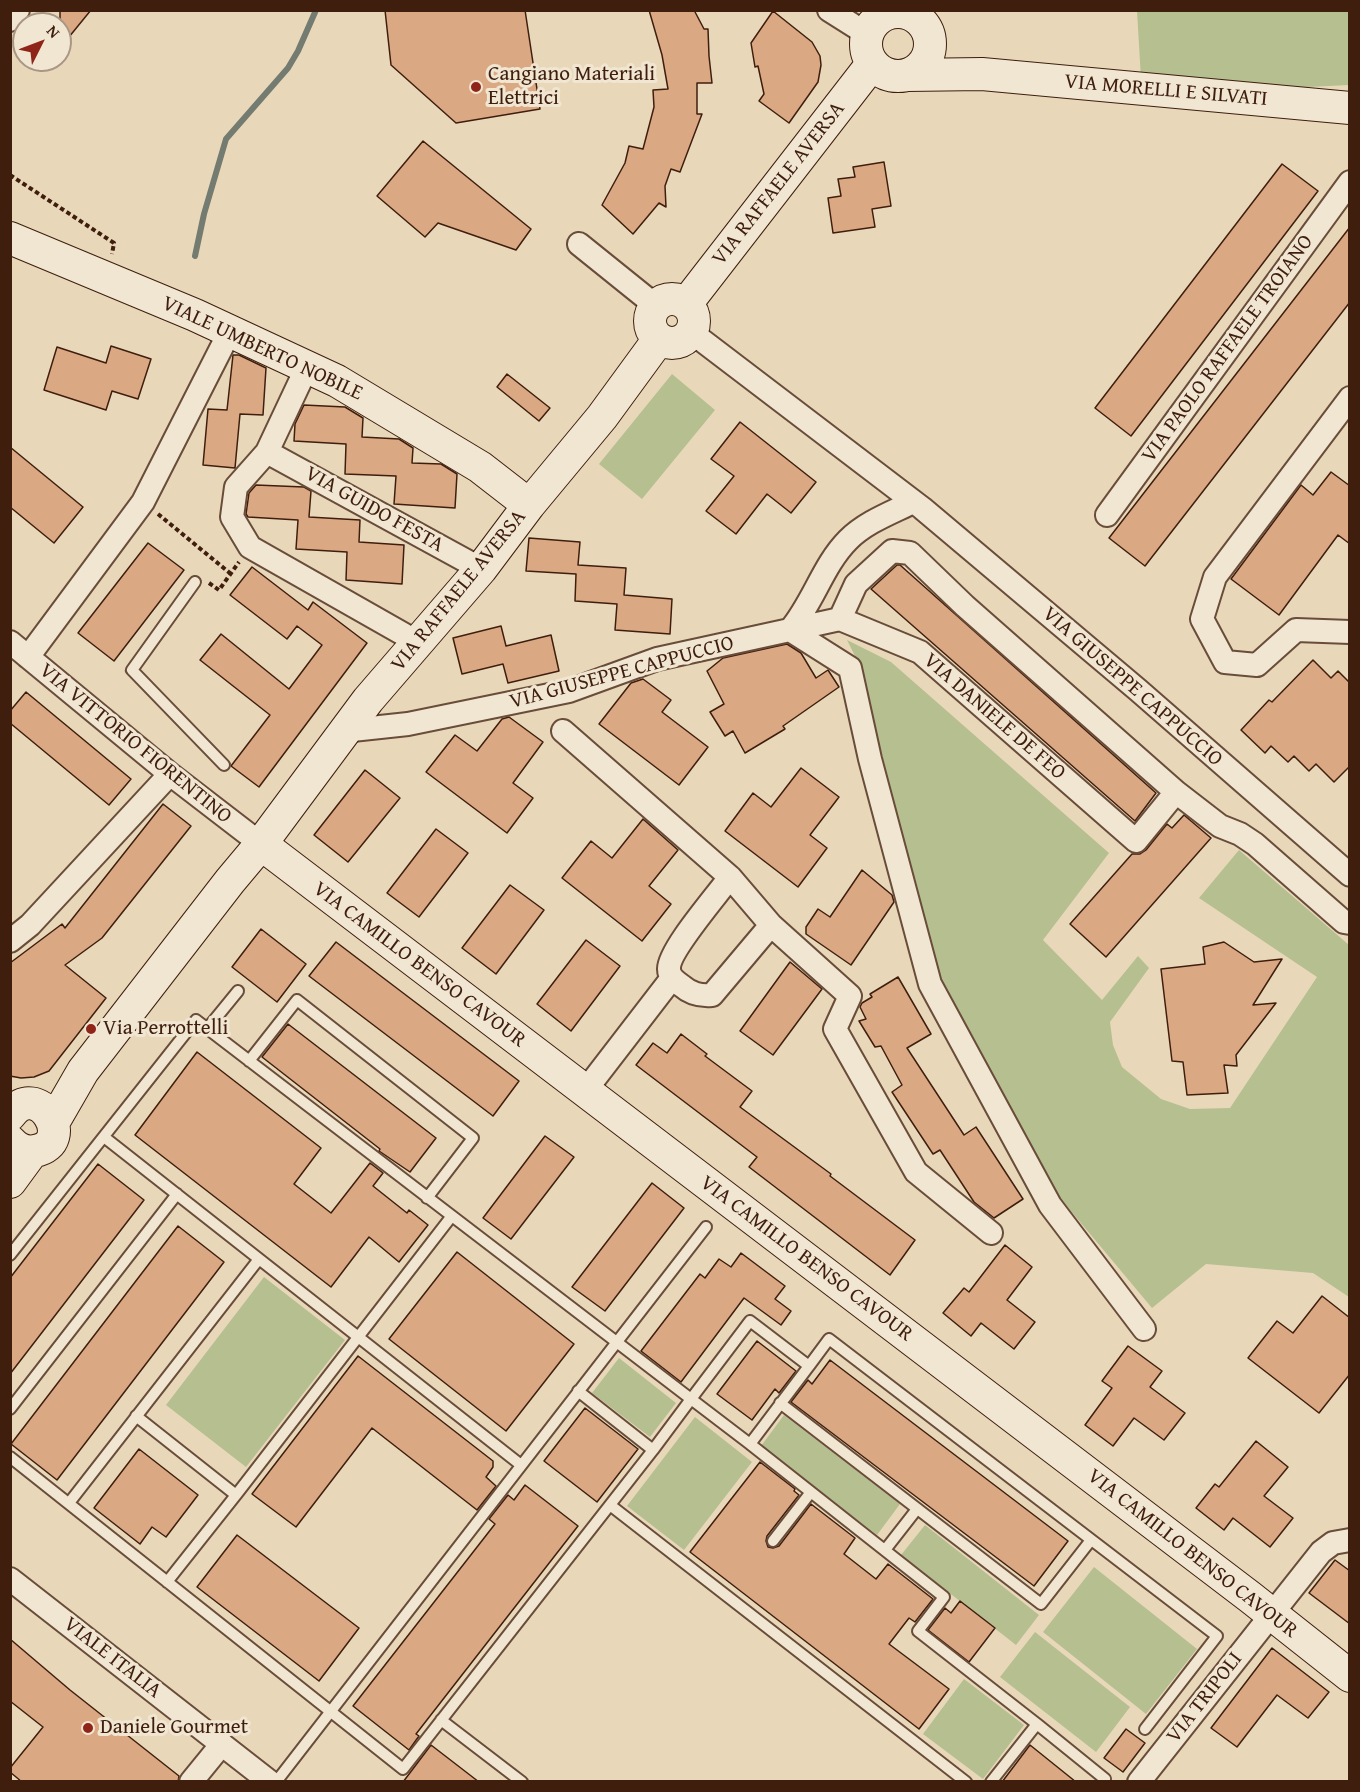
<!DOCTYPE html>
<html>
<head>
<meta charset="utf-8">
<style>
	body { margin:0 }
	#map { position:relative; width:1360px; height:1792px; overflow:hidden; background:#e8d8b9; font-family:"Gentium Book Plus",serif }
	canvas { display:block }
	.frame { position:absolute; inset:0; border:12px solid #3f1e0e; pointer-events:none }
	.north { position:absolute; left:12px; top:12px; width:60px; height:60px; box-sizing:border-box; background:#f0e6d2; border:2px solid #a99684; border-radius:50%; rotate:48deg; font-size:16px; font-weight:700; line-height:24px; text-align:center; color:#3f1e0e }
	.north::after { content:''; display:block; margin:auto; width:21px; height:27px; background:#8f2418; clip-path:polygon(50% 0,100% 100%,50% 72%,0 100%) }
</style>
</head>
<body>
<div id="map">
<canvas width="1360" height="1792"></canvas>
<div class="frame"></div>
<div class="north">N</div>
</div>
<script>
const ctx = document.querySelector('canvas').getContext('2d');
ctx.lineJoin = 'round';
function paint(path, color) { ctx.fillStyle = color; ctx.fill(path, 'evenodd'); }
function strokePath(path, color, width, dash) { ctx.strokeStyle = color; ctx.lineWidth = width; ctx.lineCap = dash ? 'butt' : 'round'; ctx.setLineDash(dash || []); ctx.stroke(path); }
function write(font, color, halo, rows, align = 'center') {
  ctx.font = font + ' "Gentium Book Plus",serif'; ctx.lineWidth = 6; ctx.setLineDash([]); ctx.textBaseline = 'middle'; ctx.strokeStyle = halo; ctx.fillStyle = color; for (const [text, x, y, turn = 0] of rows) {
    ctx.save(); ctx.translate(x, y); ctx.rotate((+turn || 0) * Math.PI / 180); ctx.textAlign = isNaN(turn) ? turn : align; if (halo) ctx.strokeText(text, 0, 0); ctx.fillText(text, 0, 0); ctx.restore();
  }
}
const green = new Path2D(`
	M1137 11H1349V85L1248 90 1141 79Z
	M672 374 715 410 642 499 599 464Z
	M847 640 891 662 1109 853 1043 940 1102 1000 1138 956 1149 968 1110 1022 1113 1045 1122 1067 1161 1099 1190 1109 1230 1108 1317 977 1199 898 1239 850 1349 945V1297L1313 1273 1206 1264 1152 1308 1060 1198 939 982 859 664Z
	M264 1277 345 1340 246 1467 166 1405Z
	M619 1358 676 1403 650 1437 592 1393Z
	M784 1415 900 1504 877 1535 761 1446Z
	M695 1417 752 1462 684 1550 627 1506Z
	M925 1525 1039 1615 1016 1645 901 1555Z
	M1094 1567 1197 1649 1146 1714 1043 1632Z
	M1035 1632 1130 1707 1096 1752 1000 1677Z
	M964 1679 1024 1725 983 1779 923 1734Z`);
const stream = new Path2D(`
	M195 256 204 214 226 139 288 68 298 51 316 10`);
const building = new Path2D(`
	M60 10H91L60 48Z
	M385 10H525L540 109 456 123 391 65Z
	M649 10H694L704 29H708L709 56 712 83H697V114H702L680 172 671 169 665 186 666 207 659 203 633 234 602 205 625 163 629 146 643 149 654 107 653 90 668 89 662 55Z
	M773 11 812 42 820 56 821 65 818 82 789 123 759 101 764 94 758 66 755 67 751 43Z
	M423 141 531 229 516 250 438 223 425 237 377 196Z
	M884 162 891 206 872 209 875 227 833 233 828 198 841 196 838 179 855 177 853 167Z
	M1282 164 1318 191 1131 436 1095 408Z
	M1350 227V302L1145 566 1109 538Z
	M111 346 151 359 138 399 112 391 106 410 44 390 57 347 106 363Z
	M233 355H239L266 368 263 415 240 414 235 468 203 465 208 409 227 410Z
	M507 374 550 408 539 421 497 387Z
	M304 405 345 407 363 418 362 437 399 439 413 448 412 463 441 464 457 474 455 508 394 504 396 476 345 474 346 444 294 441 295 424Z
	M740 422 816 482 791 513 767 494 736 534 706 511 734 476 711 459Z
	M10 447 83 507 54 543 10 507Z
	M1331 472 1350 486V544L1338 535 1279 615 1231 579 1301 485 1313 495Z
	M256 485 304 487 311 491 309 517 360 520 359 542 404 545 402 584 346 580 347 552 296 549 298 520 248 517 246 514 249 493Z
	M529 538 580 542 578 565 626 568 624 595 672 599 670 634 615 630 617 604 575 601 576 574 526 571Z
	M148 543 184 570 114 661 78 633Z
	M897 565H900L1156 793 1135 821 871 589Z
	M252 567 308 610 313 602 367 643 259 787 231 766 270 715 200 660 221 634 289 689 322 645 297 626 287 639 230 595Z
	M501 626 506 646 551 635 559 671 508 683 503 664 462 674 453 638Z
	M787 644 801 653 816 678 828 670 839 687 783 726 785 729 745 753 733 731 725 736 710 712 724 704 707 671 723 658Z
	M1313 660 1331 678 1338 671 1350 683V766L1334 782 1316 764 1309 771 1294 756 1288 762 1271 746 1265 753 1241 730 1269 700 1272 702Z
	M643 679 671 700 662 712 708 747 679 785 599 724 631 683Z
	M26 692 131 779 109 805 10 723V711Z
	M509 717 543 742 513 783 533 798 507 833 426 772 455 735 477 751 502 719Z
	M801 768 839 797 810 835 827 848 798 887 725 831 753 793 771 807Z
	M365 770 400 798 348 862 314 835Z
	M163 804 191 826 102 938 65 965 106 998 49 1071 34 1077 21 1078 10 1076V963L62 924 65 928Z
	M1184 815 1211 838 1106 957 1070 924 1132 854H1140L1146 850 1167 824 1172 828Z
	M643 819 678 850 649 886 671 904 642 941 562 878 591 841 612 858Z
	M436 829 468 853 419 917 387 893Z
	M862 870 892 895 894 902 851 965 806 934V927L818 909 830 917Z
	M510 885 544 910 496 974 462 948Z
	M261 929 306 964 277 1002 232 967Z
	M586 940 620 966 571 1031 537 1004Z
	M336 942 519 1081 493 1116 309 976Z
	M1224 942 1254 962 1282 959 1253 1005 1276 1003 1236 1055 1237 1066 1224 1065 1228 1093 1187 1095 1183 1062 1172 1061 1161 969 1205 964 1203 947Z
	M790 962 822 989 773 1055 740 1031Z
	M898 977 931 1034 907 1048 964 1135 976 1127 1023 1199 994 1218 974 1202 940 1150 933 1154 892 1092 902 1085 881 1046 875 1047 859 1021 866 1019 860 1007 862 1003 872 997 870 994Z
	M288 1024 436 1138 410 1172 379 1151 380 1149 262 1057Z
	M681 1034 707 1054 705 1056 752 1091 740 1107 831 1174 830 1176 915 1240 890 1275 749 1167 757 1157 636 1065 653 1043 667 1053Z
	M197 1052 321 1148 294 1184 331 1213 370 1163 383 1173 373 1186 407 1213 409 1210 428 1225 399 1262 369 1237 331 1287 135 1135Z
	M545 1136 574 1157 511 1239 483 1218Z
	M98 1164 144 1200 10 1374V1278Z
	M652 1183 684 1208 605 1311 572 1287Z
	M178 1226 224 1262 57 1480 11 1444Z
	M1005 1245 1032 1267 1007 1300 1035 1322 1014 1349 981 1323 971 1336 943 1313 964 1288 969 1292Z
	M457 1252 574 1344 506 1431 389 1339Z
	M741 1253 785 1286 775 1299 791 1311 781 1325 744 1298 681 1382 641 1351 700 1274 705 1278 719 1259 731 1267Z
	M1322 1296 1350 1318V1374L1319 1413 1248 1358 1277 1321 1293 1333Z
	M757 1341 796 1371 779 1393 775 1389 752 1420 717 1394Z
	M1128 1346 1162 1371 1150 1387 1185 1413 1164 1440 1134 1418 1113 1446 1085 1425 1112 1388 1102 1381Z
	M358 1356 493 1461V1467L486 1477 496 1486 477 1510 372 1428 296 1527 252 1494Z
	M830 1360 1068 1541 1034 1586 791 1402 808 1380 812 1384Z
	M585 1408 638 1449 597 1502 544 1461Z
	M1256 1441 1288 1467 1264 1496 1293 1518 1270 1547 1233 1518 1224 1530 1196 1508 1215 1484 1219 1487Z
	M139 1449 198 1495 166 1537 152 1527 140 1544 94 1508Z
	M760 1462 795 1489 794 1491 799 1495 767 1536 766 1541 768 1547 773 1548 779 1546 811 1504 855 1538 844 1554 876 1579 888 1564 933 1599 915 1622 909 1618 889 1644 949 1689 919 1729 690 1552Z
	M525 1485 578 1526 416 1734 419 1736 409 1750 353 1706 495 1524 489 1519 508 1495 514 1500Z
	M237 1535 359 1628 319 1681 197 1587Z
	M1335 1560 1350 1571V1624L1309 1593Z
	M960 1601 995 1628 969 1662 928 1630 945 1608 951 1613Z
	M10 1639 70 1690 179 1776 178 1782H22L10 1772V1768L43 1727 10 1701Z
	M1272 1648 1329 1692 1308 1718 1277 1695 1237 1747 1211 1728Z
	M1126 1729 1145 1743 1123 1772 1104 1758Z
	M431 1745 479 1782H403Z
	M1030 1745 1076 1782H1002Z`);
const path = new Path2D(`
	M10 175 114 243 112 254
	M158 514 231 574
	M209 583 219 590 239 562`);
const lane = new Path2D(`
	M195 582 132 670 224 765
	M207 1029 238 991
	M249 1061 297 1000 473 1138 427 1198
	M104 1137 521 1465
	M10 1255 196 1020 691 1399 653 1450 578 1391
	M750 1321 809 1366 750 1444 691 1399Z
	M809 1366 829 1339 1217 1636 1145 1729
	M780 1403 1041 1604 1091 1540
	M10 1409 177 1194
	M136 1416 236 1495 167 1582
	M750 1444 944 1597 918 1631 1037 1724 991 1782
	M10 1457 403 1769 653 1450
	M236 1495 451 1217
	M69 1503 259 1259
	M610 1505 966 1782
	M773 1541 811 1492
	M885 1550 917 1509
	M441 1720 522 1782
	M1037 1724 1105 1779 1103 1782
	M276 1782 706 1227`);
const street = new Path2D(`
	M829 10 867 34
	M899 10V11
	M10 20 18 10
	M579 244 656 306
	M691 332 922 508 1138 690 1350 875
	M307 367 267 452 481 569
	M1350 398 1215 577 1202 619 1225 662 1257 665 1296 630 1350 632
	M267 452 236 487 232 517 250 547 419 643
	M1107 515 1350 182
	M892 551 910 553 965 606 1176 792 1136 841 920 652 840 619 856 584Z
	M790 630 850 668 870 759 930 984 1050 1205 1144 1329
	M790 630C813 603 823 565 848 540 866 522 891 513 913 502
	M10 642 170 774 261 844
	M28 657 143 502 230 331
	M343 731 408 724 569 691 657 659 840 619
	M563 731 730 877
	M1176 792 1220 826 1240 834 1255 844 1344 922 1350 923
	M730 877 771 925 712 995C700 996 691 994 682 986 675 981 669 977 669 969 668 951 718 894 730 877Z
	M771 925 850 996 835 1029 916 1172 991 1233
	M10 941 30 925 170 774
	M585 1091 672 978
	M10 1579 270 1782
	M191 1782 222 1744
	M1139 1782 1321 1552 1333 1543 1350 1540`);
const secondary = new Path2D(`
	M866 44a32 32 0 1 1 64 0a32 32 0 1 1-64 0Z
	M907 75 982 74 1350 108
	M10 238 195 315 337 381 480 467 529 505
	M650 321a22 22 0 1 1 44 0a22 22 0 1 1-44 0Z
	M686 304 872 64
	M261 844 1250 1597 1350 1676
	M10 1115C38 1077 78 1143 35 1151 25 1153 17 1149 10 1141
	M53 1123 83 1071 230 881 261 844 368 700 481 569 529 505 602 417 659 339
	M10 1182 32 1152`);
const markers = [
	[476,87,6,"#8f2418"],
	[91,1029,6,"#8f2418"],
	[88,1728,6,"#8f2418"]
];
const poiNames = [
	["Cangiano Materiali",488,75],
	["Elettrici",488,99],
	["Via Perrottelli",103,1029],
	["Daniele Gourmet",100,1728]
];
const streetNames = [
	["VIA MORELLI E SILVATI",1166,91,5],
	["VIA RAFFAELE AVERSA",779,184,-52],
	["VIALE UMBERTO NOBILE",262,349,25],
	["VIA PAOLO RAFFAELE TROIANO",1228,349,-54],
	["VIA GUIDO FESTA",374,510,29],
	["VIA RAFFAELE AVERSA",459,591,-51],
	["VIA GIUSEPPE CAPPUCCIO",622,673,-15],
	["VIA GIUSEPPE CAPPUCCIO",1132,687,41],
	["VIA DANIELE DE FEO",994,717,41],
	["VIA VITTORIO FIORENTINO",135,744,39],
	["VIA CAMILLO BENSO CAVOUR",419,965,37],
	["VIA CAMILLO BENSO CAVOUR",806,1259,37],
	["VIA CAMILLO BENSO CAVOUR",1192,1554,38],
	["VIALE ITALIA",112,1658,38],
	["VIA TRIPOLI",1205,1698,-52]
];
paint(green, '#b6bf8f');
strokePath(stream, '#747b70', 6);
paint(building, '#dba884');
strokePath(building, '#3f1e0e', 1.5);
strokePath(lane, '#694c39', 14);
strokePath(street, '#694c39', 26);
strokePath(secondary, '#3f1e0e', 34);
strokePath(path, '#3f1e0e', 4, [4.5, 3]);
strokePath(lane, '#f0e6d2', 10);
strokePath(street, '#f0e6d2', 22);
strokePath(secondary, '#f0e6d2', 32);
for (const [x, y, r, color] of markers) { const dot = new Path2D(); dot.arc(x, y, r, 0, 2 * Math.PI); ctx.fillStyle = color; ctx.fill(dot); strokePath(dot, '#f0e6d2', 2); }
write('21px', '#3f1e0e', '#f0e6d2', poiNames, 'left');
write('21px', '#3f1e0e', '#f0e6d2', streetNames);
</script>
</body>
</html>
